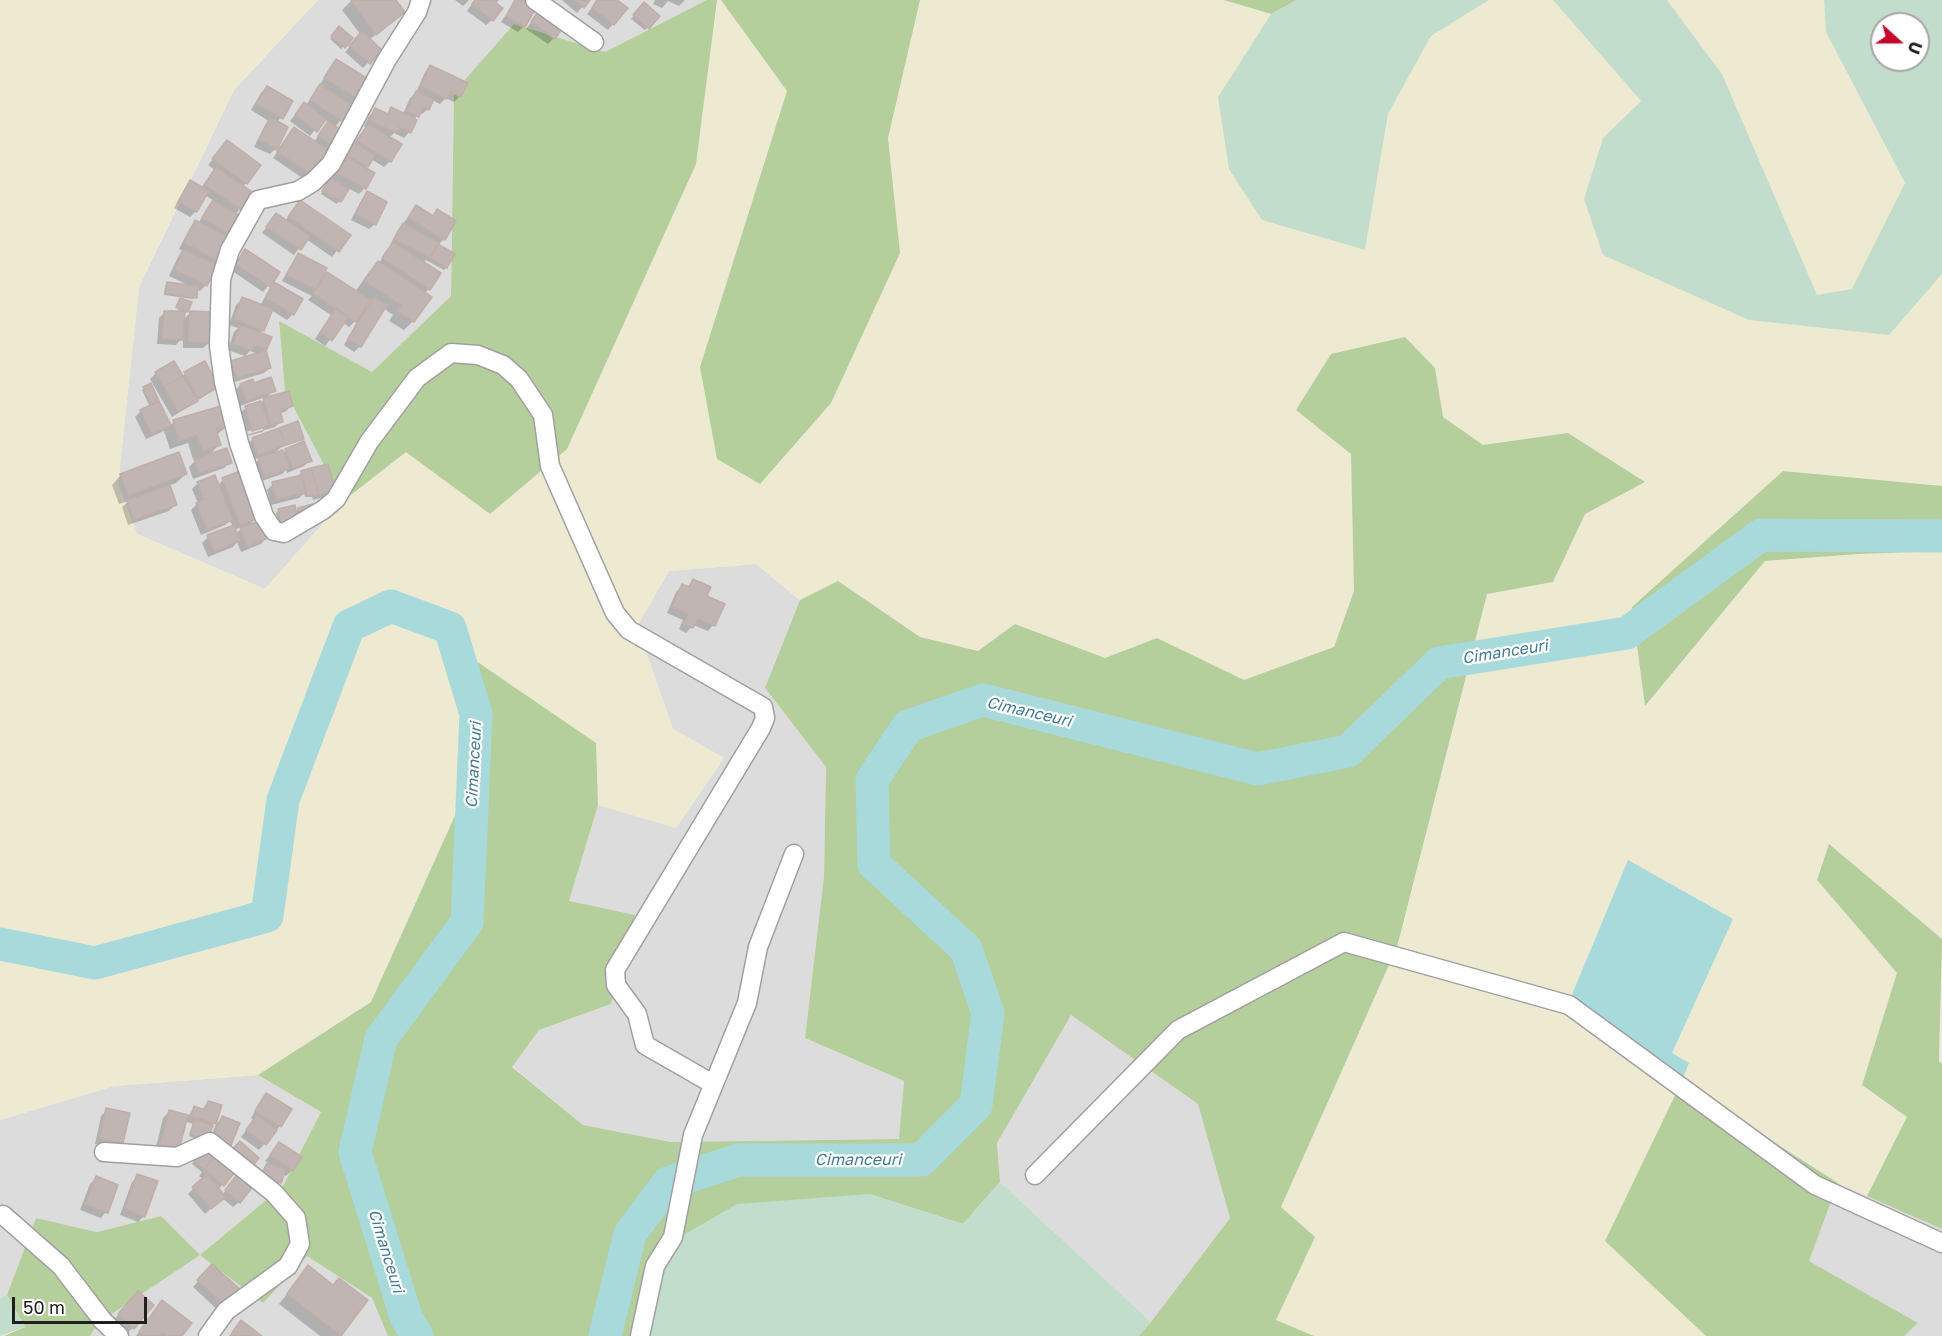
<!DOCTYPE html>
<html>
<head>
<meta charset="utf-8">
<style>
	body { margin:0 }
	#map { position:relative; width:1942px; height:1336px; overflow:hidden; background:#f0eae6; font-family:"Golos Text",sans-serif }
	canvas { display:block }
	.north { position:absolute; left:1870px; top:12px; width:60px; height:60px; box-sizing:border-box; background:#fff; border:2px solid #a5a5a5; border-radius:50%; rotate:111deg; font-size:16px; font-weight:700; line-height:24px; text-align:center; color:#1f1f1f }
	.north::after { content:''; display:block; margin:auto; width:21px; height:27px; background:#c8062c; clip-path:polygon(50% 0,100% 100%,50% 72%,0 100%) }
	.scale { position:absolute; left:12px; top:1297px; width:135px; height:27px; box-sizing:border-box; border:3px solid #1f1f1f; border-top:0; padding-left:8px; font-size:18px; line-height:21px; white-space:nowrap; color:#1f1f1f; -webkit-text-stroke:4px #fff; paint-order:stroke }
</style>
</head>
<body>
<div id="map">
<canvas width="1942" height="1336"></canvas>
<div class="north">U</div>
<div class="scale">50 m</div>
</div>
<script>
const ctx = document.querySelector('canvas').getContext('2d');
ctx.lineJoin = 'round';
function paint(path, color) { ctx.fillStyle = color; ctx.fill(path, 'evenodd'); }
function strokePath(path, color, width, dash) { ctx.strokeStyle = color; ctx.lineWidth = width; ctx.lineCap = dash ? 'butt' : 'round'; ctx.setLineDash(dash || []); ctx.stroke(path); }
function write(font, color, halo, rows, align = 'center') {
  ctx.font = font + ' "Golos Text",sans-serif'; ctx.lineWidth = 4.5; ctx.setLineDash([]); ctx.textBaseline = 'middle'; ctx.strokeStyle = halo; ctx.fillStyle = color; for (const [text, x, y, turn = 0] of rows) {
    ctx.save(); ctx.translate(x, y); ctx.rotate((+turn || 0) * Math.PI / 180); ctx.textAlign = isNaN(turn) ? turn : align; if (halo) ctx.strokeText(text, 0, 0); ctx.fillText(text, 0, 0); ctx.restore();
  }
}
const residential = new Path2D(`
	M318 0H707L605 52 514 24 454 92 451 296 372 373 279 322 285 391 343 501 265 589 137 534 118 484 139 287 234 90Z
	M756 564 800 600 765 688 826 767 824 876 805 1038 904 1081 900 1139 672 1142 583 1125 512 1066 539 1030 611 1004 569 901 598 805 676 827 724 758 673 729 637 626 669 571Z
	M1037 987 1071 1015 1198 1104 1230 1218 1151 1322 1000 1182 997 1143 1070 1015Z
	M258 1075 321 1112 283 1186 200 1255 307 1256 372 1298 388 1336H90L161 1216 97 1232 36 1218 7 1295 0 1298V1120L114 1086Z
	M1838 1183 1942 1229V1336H1904L1918 1323 1809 1261Z`);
const farmland = new Path2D(`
	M0 0H318L234 90 139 287 118 484 137 534 265 589 343 501 406 452 490 514 696 164 717 0H721L787 91 700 367 900 253 888 138 920 0H1224L1271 14 1218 97 1365 250 1388 114 1431 36 1489 0H1553L1641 101 1603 138 1584 199 1889 335 1942 274V486L1783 471 1646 706 1765 561 1858 554 1942 551V939L1829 845 1817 880 1897 973 1862 1085 1908 1117 1867 1196 1838 1183 1681 1083 1606 1241 1706 1336H1314L1276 1321 1315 1237 1281 1207 1397 947 1487 594 1553 582 1585 514 1645 482 1568 433 1483 445 1443 417 1435 368 1351 454 1354 591 1334 647 1244 680 1157 638 1105 658 1016 624 978 651 920 637 838 582 800 600 756 564 669 571 637 627 673 729 724 758 676 828 598 805 596 743 460 651 462 800 371 1002 258 1075 114 1086 0 1120ZM1733 919 1672 1053 1566 1008Z
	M1667 0H1824L1826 32 1905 183 1852 290 1816 295 1722 74Z`);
const forest = new Path2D(`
	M707 0H717L696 164 567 449 490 514 406 452 343 501 285 391 279 321 372 372 451 296 454 92 514 24 605 52Z
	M721 0H920L888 138 900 253 831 403 760 484 717 459 700 367 787 91Z
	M1224 0H1297L1271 14Z
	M1405 337 1435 368 1443 417 1483 445 1568 433 1645 482 1585 514 1553 582 1487 594 1397 947 1281 1207 1315 1237 1276 1320 1314 1336H1138L1151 1322 1230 1218 1198 1104 1071 1015 997 1143 1000 1182 963 1224 869 1194 638 1336H388L372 1298 307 1256 263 1303 200 1255 98 1323 90 1336H4L25 1327 7 1295 36 1218 97 1232 161 1216 200 1255 283 1186 321 1112 258 1075 371 1002 462 800 460 650 596 743 598 805 569 901 635 915 611 1004 539 1030 512 1067 583 1125 671 1142 899 1139 904 1081 805 1038 824 876 826 767 765 688 800 600 838 581 920 637 978 651 1015 624 1105 658 1157 638 1244 680 1334 647 1354 591 1351 454 1296 410 1331 354Z
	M1783 471 1942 486V551L1858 554 1765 561 1645 706 1632 607Z
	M1829 844 1942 939 1939 1061 1942 1064V1229L1867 1196 1907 1117 1862 1085 1897 973 1817 880Z
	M1681 1083 1838 1183 1809 1261 1918 1323 1904 1336H1706L1605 1241Z`);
const wetland = new Path2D(`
	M1297 0H1489L1431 36 1388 114 1365 250 1262 220 1229 169 1218 97 1271 14Z
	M1553 0H1667L1722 74 1817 295 1852 289 1905 183 1826 32 1824 0H1942V274L1889 335 1749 320 1603 255 1584 199 1603 138 1641 101ZM1882 24H1918V60H1882Z
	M1000 1182 1151 1322 1138 1336H638L643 1310 680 1237 737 1204 869 1194 963 1224Z
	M7 1295 25 1327 0 1336V1298Z`);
const water = new Path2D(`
	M1628 860 1733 919 1672 1053 1689 1063 1681 1083 1566 1009Z`);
const shadow = new Path2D(`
	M352 0H394L404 12 369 40 380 50 363 68 345 52 361 35 342 10Z
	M455 0H469L463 6Z
	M475 0H496L492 20 486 25 467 11Z
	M516 0H520L524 26 518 32 501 22Z
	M562 0H588L577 13Z
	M598 0H615L613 24 608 30 587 14Z
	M655 0H685L679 6 668 1 662 8 653 4Z
	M644 4 658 16 645 30 631 19Z
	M541 9 554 38 548 44 526 29Z
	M339 28 351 38 341 49 330 39Z
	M337 61 371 82 335 127 345 134 307 181 273 158 294 129 314 142 329 122 324 119 310 136 290 121 304 104 306 105 321 85 320 84Z
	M430 66 460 96 454 102 446 98 440 104 432 100 428 109 422 114 419 113 414 120 409 132 404 138 394 133 389 138 390 161 384 167 371 159 364 169 365 188 359 194 348 188 337 204 321 194 328 182 331 180 342 162 340 161 366 127 364 126 369 116 375 110 385 115 392 109 403 114 410 98 416 93 425 72Z
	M267 87 291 101 277 123 275 149 270 154 254 147 265 125 269 121 251 110 261 93Z
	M227 142 259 165 243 187 252 193 235 215 229 234 226 238 218 260 213 265 206 285 200 291 196 289 195 297 193 299 164 295 165 286 168 283 190 286 169 276 178 257 183 251 179 249 190 228 195 222 198 224 207 208 214 201 205 195 196 211 190 217 174 208 185 188 190 182 201 188 215 170 208 165Z
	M367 193 375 224 369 229 351 220 362 199Z
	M300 202 348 236 332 257 306 239 294 255 262 233 276 215 285 221Z
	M416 207 432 217 437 211 454 222 444 239 437 246 453 255 446 268 444 270 426 260 423 263 429 289 424 294 413 321 404 330 389 321 393 315 383 308 360 346 354 352 344 345 360 316 349 327 343 323 325 346 315 339 331 315 308 300 312 296 282 281 293 261 299 255 318 283 328 274 355 292 369 272 379 263 391 246 390 245 398 230ZM369 299 372 301 365 308 364 307Z
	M246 251 268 286 263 292 231 270Z
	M275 284 293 314 287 320 271 310 263 330 259 334 266 348 264 350 270 368 264 373 231 383 226 368 232 362 259 354 250 351 245 356 228 350 234 332 238 328 229 325 236 305 242 299 260 306 269 290Z
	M175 308 186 312 183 320 190 313 209 343 203 348H183V337L176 345 157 344 159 318 165 312H182Z
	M204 363 217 387 211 392 172 417 150 379 156 373 182 376Z
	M240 385H253L274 390 265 399 291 406 285 412 279 413 281 421 275 427 265 430V429L262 432 247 436 246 435 263 430V427L245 432 240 413 246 408 261 403 268 396 240 406 235 391Z
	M144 388 169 426 174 422 229 425 216 435 219 445 207 457 230 462 224 468 193 479 189 467 199 457 193 459 188 443 170 449 164 431 146 439 135 417 141 411 150 407 142 390Z
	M302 438 281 447 274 454H283L286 450 310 460 304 466 287 473 286 470 282 474 259 482 253 465 263 456 253 460 247 445 253 439Z
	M302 472 333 490 328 496 313 500 312 497H305L304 493 299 498 271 505 267 490 273 484 300 477 299 475Z
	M186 474 176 483 168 486 175 505 169 511 128 525 122 507 129 501 119 504 112 485 121 475Z
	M223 480 256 518 247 527 266 538 261 544 241 552 237 542 233 547 208 557 202 543 208 537 233 527 230 520 225 525 201 535 191 510 198 503 192 489 198 483 217 486ZM244 526 236 534 234 530Z
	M312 506 279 527 276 513 279 510 295 513 298 509Z
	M693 581 705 596 713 625 708 631 693 625 686 633 679 629 683 620 667 613 676 592 682 586H688Z
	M266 1095 280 1126 259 1150 241 1137 254 1120 251 1118 261 1101Z
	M208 1102 214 1123 210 1127 204 1142 189 1136 193 1124 184 1121 177 1150 155 1152 163 1118 169 1112 188 1116 195 1108 202 1110Z
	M107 1110 122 1143 116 1148 95 1144 101 1116Z
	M222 1118 228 1149 249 1168 239 1202 233 1207 222 1198 205 1214 188 1194 203 1179 199 1176 202 1172 192 1164 208 1145 216 1124ZM236 1168 241 1172 222 1195 218 1190Z
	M279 1144 292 1170 286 1176 283 1173 277 1184 260 1178 264 1167 268 1163 265 1161Z
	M138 1176 144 1216 138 1222 120 1215 132 1182Z
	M96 1178 106 1212 101 1218 80 1210 90 1184Z
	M212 1266 240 1292 220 1312 193 1287Z
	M309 1267 333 1286 366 1301 339 1336H320L279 1304Z
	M132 1298 133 1328 127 1333 113 1321Z
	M157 1308 180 1336H136Z`);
const river = new Path2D(`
	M0 944 95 963 267 916 283 800 349 626 391 606 450 628 476 714 467 922 381 1039 355 1152 406 1317 417 1336
	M605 1336 630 1234 668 1183 739 1160H921L976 1105 988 1013 966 949 874 864 872 780 908 726 983 700 1258 769 1348 751 1439 663 1627 633 1761 535 1942 536`);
const building = new Path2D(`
	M351 0H396L405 12 376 35Z
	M475 0H498L496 3 503 8 493 21 472 4Z
	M515 0H523L536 8 525 27 506 16Z
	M575 0H590L584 8Z
	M597 0H617L628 8 614 25 592 8Z
	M644 2 660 16 649 29 633 15Z
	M541 7 566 23 555 39 531 22Z
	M339 26 353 38 345 48 331 36Z
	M362 31 382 50 370 64 349 46Z
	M336 59 373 82 361 101 324 78Z
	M430 65 468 83 461 97 451 92 447 99 420 86Z
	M320 84 353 106 343 122 310 100Z
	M267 86 293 101 283 119 256 104Z
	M416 91 434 99 429 110 423 107 419 117 406 111Z
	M304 102 326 119 317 132 295 115Z
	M391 107 417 120 411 133 399 127 396 133 369 120 375 108 388 114Z
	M270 117 288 127 277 150 259 140Z
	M328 121 347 134 337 148 318 136Z
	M368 124 402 144 391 162 357 141Z
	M294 127 331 152 314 176 277 152Z
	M227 140 261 165 247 184 212 159Z
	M352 142 375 155 368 167 345 155Z
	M346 157 375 173 366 189 337 173Z
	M216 167 254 193 242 210 204 185Z
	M330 178 349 189 341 202 322 191Z
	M190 180 209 191 197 212 178 202Z
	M367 191 387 202 376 225 355 214Z
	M213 200 241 217 230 235 202 218Z
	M300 200 351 235 339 252 288 217Z
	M416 205 433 216 437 209 456 221 445 240 408 218Z
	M276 213 310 236 301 250 266 227Z
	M195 220 230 238 219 261 184 243Z
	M403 223 439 243 430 258 394 239Z
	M393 242 441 273 430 290 382 258Z
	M438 244 455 254 447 268 430 258Z
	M183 249 217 265 207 286 174 270Z
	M245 249 280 272 270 287 236 264Z
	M298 253 327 268 316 290 287 275Z
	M378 261 432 297 414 322 397 311 401 305 364 281Z
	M327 272 370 300 356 322 313 294Z
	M167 282 198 286 197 298 165 293Z
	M274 282 303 299 294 315 265 298Z
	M242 297 273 309 264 331 234 319Z
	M374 297 387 305 361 347 348 339Z
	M180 298 192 302 188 312 176 307Z
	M336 308 348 317 332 341 320 333Z
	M164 311H185L183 340 162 339Z
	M190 311 213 312 211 343 188 342Z
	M240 325 272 337 267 349 254 345 252 351 233 344Z
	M266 350 271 368 236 378 231 361Z
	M174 361 183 376 164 387 155 372Z
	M205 361 219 387 198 398 184 372Z
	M183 376 198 401 178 412 164 387Z
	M271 377 276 391 246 401 240 384 253 379 254 383Z
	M151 383 159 401 152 405 143 387Z
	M289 391 293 406 280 410 283 422 271 425 263 398Z
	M159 401 171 425 152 435 140 410Z
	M261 401 269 426 252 431 245 406Z
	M224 405 230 425 216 429 221 445 202 451 197 435 179 441 173 420Z
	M298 421 304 439 286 445 279 428Z
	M279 428 286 445 258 455 252 438Z
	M304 441 312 461 293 468 285 449Z
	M227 448 232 463 199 474 194 459Z
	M283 450 290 468 265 477 258 458Z
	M179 452 187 474 128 496 120 474Z
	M328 464 335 490 319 495 311 468Z
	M311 468 319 495 307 496 301 471Z
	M240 471 258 518 240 525 222 478Z
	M215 475 233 520 207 530 196 503 204 499 197 482Z
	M302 475 306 493 276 500 272 482Z
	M170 485 177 505 134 520 127 500Z
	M313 504 315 512 300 516 298 508Z
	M295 505 298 521 281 525 278 509Z
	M261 520 268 538 247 547 240 528Z
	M234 525 240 541 214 552 207 535Z
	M693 579 711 587 707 596 725 604 715 626 698 619 693 628 683 623 688 614 672 607 682 584 689 587Z
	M266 1093 292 1109 281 1127 255 1111Z
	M208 1101 222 1105 216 1124 191 1116 194 1106 205 1110Z
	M106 1108 130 1113 123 1143 100 1139Z
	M169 1110 188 1115 179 1150 160 1146Z
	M257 1115 277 1130 266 1145 246 1130Z
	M222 1116 240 1123 229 1150 211 1143Z
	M195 1119 213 1126 207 1140 190 1134Z
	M240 1141 259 1158 250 1169 230 1152Z
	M279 1142 302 1157 293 1171 270 1155Z
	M208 1143 218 1152 204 1169 194 1161Z
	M218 1152 238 1168 224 1186 204 1169Z
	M267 1163 286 1169 281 1183 262 1176Z
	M240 1171 255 1184 240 1203 225 1190Z
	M137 1174 158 1181 145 1217 125 1209Z
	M207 1174 226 1197 211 1209 192 1187Z
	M96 1176 118 1185 108 1213 85 1204Z
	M212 1264 242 1291 227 1308 197 1280Z
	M308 1265 333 1285 339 1278 368 1300 341 1336 287 1294Z
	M138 1291 154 1305 134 1329 118 1314Z
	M162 1300 192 1323 182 1336H167L163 1333 160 1336H144L139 1332Z
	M241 1320 262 1336H230Z`);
const minor = new Path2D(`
	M421 0 417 12 386 61 331 164 313 182 298 191 258 200 230 250 221 279 219 346 224 382 239 443 264 516 274 531 284 533 323 510 336 499 369 442 417 378 451 353 478 355 503 365 519 379 543 415 550 466 615 613 629 630 763 707 765 718 761 728 615 970 616 985 637 1014 645 1045 713 1084
	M535 0 594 42
	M104 1152 177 1157 210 1142 274 1193 296 1218 300 1244 288 1266 226 1311 208 1336
	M1035 1175 1178 1030 1344 942 1569 1005 1815 1185 1942 1243
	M3 1215 61 1266 103 1321 119 1336
	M640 1336 655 1266 673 1237 693 1135 747 1003 758 947 794 854`);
const waterNames = [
	["Cimanceuri",1505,652,-9],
	["Cimanceuri",1029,712,13],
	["Cimanceuri",474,765,-87],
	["Cimanceuri",858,1160],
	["Cimanceuri",386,1251,73]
];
paint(residential, '#dddcdc');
paint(farmland, '#eeead2');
paint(forest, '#b4ce9c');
paint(wetland, '#c3ddcc');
paint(water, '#a8dadc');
paint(shadow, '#0003');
strokePath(river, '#a8dadc', 33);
paint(building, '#c0b5b2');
strokePath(building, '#c1aea8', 1.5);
strokePath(minor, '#a0a0a0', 21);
strokePath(minor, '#fff', 18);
write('italic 16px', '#457c95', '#fff', waterNames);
</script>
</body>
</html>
